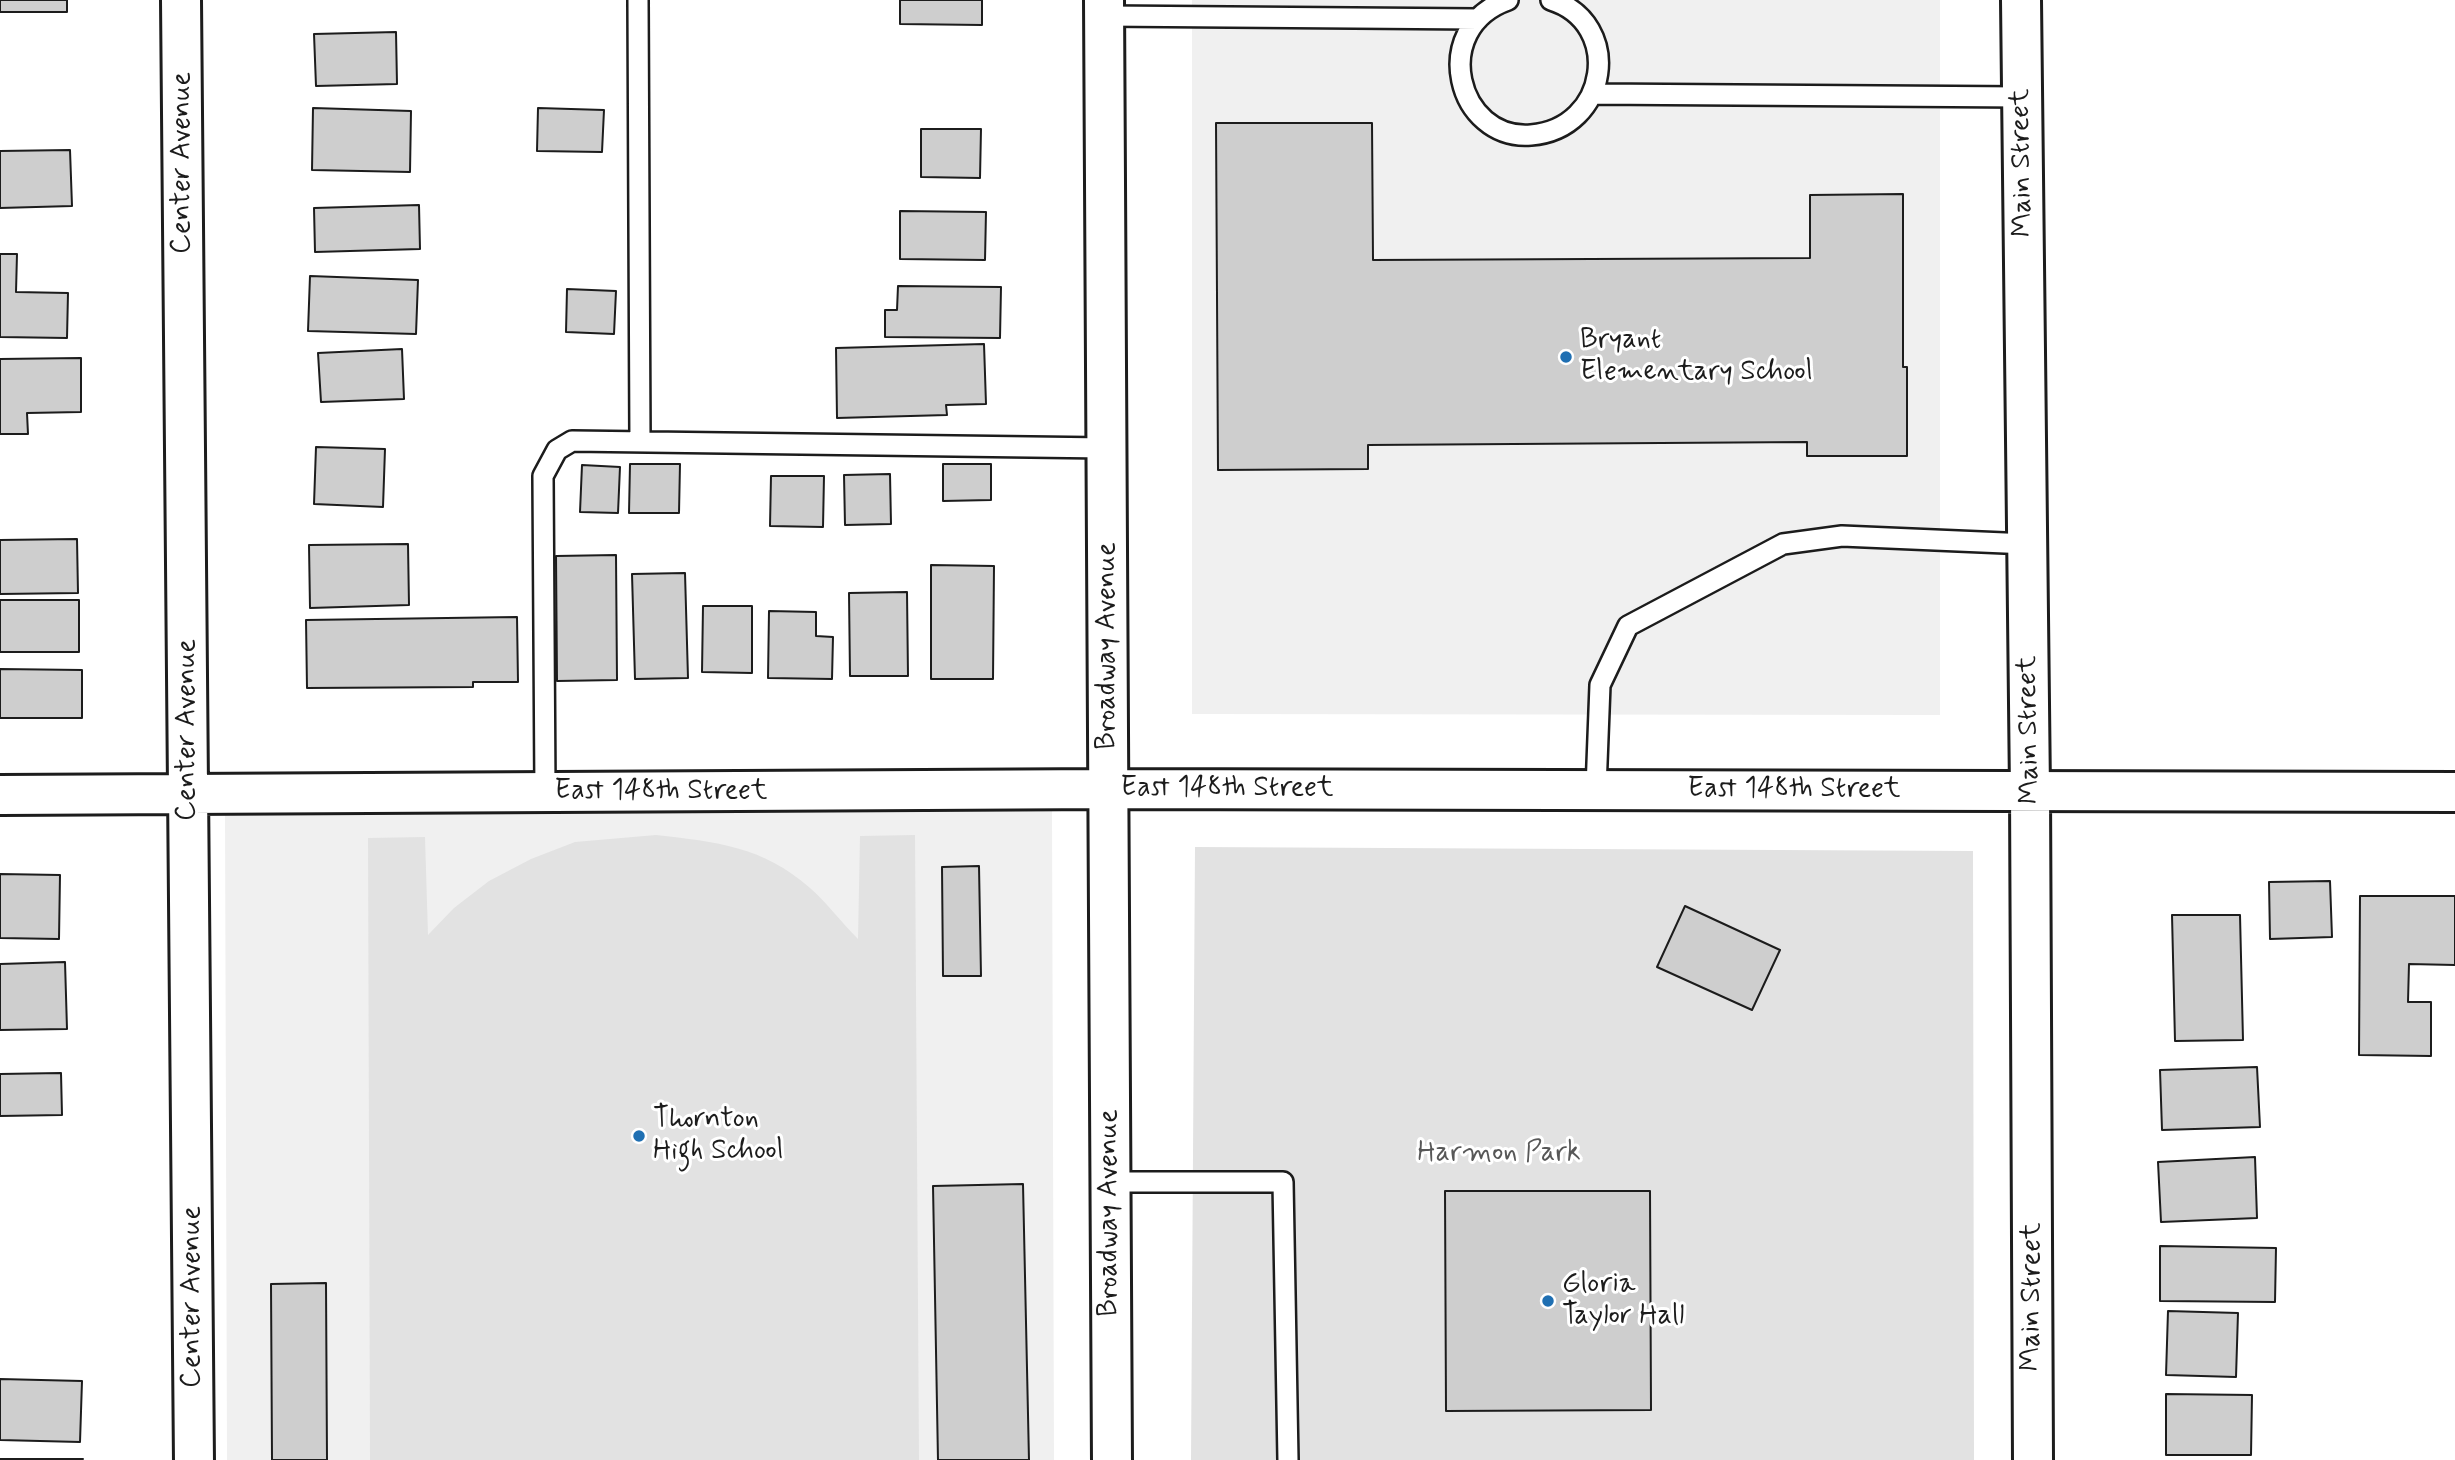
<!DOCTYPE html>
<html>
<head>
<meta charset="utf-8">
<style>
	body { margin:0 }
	canvas { display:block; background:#fff }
</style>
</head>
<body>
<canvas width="2455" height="1460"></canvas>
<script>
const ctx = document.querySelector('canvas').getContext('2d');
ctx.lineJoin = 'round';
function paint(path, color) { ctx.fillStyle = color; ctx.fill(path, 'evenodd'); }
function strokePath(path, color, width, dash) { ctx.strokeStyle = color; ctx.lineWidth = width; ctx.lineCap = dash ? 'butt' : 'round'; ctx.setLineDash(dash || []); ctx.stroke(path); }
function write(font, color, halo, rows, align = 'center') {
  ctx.font = font + ' Mynerve,sans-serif'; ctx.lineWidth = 6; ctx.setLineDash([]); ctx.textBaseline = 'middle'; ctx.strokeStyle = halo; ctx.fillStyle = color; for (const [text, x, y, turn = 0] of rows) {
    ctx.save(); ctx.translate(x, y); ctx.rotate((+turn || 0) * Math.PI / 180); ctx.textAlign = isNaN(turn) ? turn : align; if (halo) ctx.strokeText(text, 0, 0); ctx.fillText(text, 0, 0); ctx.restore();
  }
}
const built = new Path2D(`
	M1192 0H1940V715L1192 714Z
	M1052 811 1054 1460H227L225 813Z`);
const green = new Path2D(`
	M656 835C717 842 762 846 810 888 827 903 842 923 858 939L860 836 915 835 919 1460H370L368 838 425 837 428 935 454 908 489 881 531 859 575 842Z
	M1195 847 1973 851 1974 1460H1191Z`);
const building = new Path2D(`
	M0 0H67V12H0Z
	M900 0H982V25L900 24Z
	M396 32 397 84 316 86 314 34Z
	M313 108 411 111 410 172 312 170Z
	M538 108 604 110 602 152 537 151Z
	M1216 123H1372L1373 260 1810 258V195L1903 194V367H1907V456H1807V442L1368 445V469L1218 470Z
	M921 129H981L980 178 921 177Z
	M70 150 72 206 0 208V151Z
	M419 205 420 249 315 252 314 208Z
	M900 211 986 212 985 260 900 259Z
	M0 254H17L16 292 68 293 67 338 0 337Z
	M310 276 418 280 416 334 308 331Z
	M898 286 1001 287 1000 338 885 337V310H897Z
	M567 289 616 291 614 334 566 332Z
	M984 344 986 404 946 405 947 415 837 418 836 348Z
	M402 349 404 399 321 402 318 353Z
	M81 358V412L27 413 28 434H0V359Z
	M316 447 385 449 383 507 314 504Z
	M630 464H680L679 513H629Z
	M943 464H991V500L943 501Z
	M582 465 620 467 618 513 580 512Z
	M890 474 891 524 845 525 844 475Z
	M771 476H824L823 527 770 526Z
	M77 539 78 593 0 594V540Z
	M408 544 409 605 310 608 309 545Z
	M616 555 617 680 557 681 556 556Z
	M931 565 994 566 993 679H931Z
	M685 573 688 678 635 679 632 574Z
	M907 592 908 676H850L849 593Z
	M0 600H79V652H0Z
	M703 606H752V673L702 672Z
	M769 611 816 612V636L833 637 832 679 768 678Z
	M517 617 518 682H473V687L307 688 306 620Z
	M0 669 82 670V718H0Z
	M979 866 981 976H943L942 867Z
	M0 874 60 875 59 939 0 938Z
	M2330 881 2332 937 2270 939 2269 882Z
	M2360 896H2455V965L2409 964 2408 1002H2431V1056L2359 1055Z
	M1685 906 1780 950 1752 1010 1657 967Z
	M2172 915H2240L2243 1040 2175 1041Z
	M65 962 67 1029 0 1030V964Z
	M2257 1067 2260 1127 2162 1130 2160 1070Z
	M61 1073 62 1115 0 1116V1074Z
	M2255 1157 2257 1218 2161 1222 2158 1162Z
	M1023 1184 1029 1460H938L933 1186Z
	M1445 1191H1650L1651 1410 1446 1411Z
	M2160 1246 2276 1248 2275 1302 2160 1301Z
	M326 1283 327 1460H272L271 1284Z
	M2168 1311 2238 1313 2236 1377 2166 1375Z
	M0 1379 82 1381 80 1442 0 1440Z
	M2166 1394 2252 1395 2251 1455H2166Z
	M0 1459H83L0 1460Z`);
const service = new Path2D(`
	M638 0 640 442
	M1508 0C1428 28 1457 141 1531 135 1609 129 1624 23 1551 0
	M1105 16 1478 19
	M1594 94 2023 97
	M1596 789 1600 685 1628 626 1783 544 1842 536 2028 544
	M545 792 543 476 557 450 572 441 1107 448
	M1110 1182H1283L1288 1460`);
const minor = new Path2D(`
	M181 0 194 1460
	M1104 0 1112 1460
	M2021 0 2030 790 2033 1460
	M0 795 1108 789 2455 792`);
const markers = [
	[1566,357,7,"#1f6fb2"],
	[639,1136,7,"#1f6fb2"],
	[1548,1301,7,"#1f6fb2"]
];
const streetNames = [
	["Center Avenue",183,163,-90],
	["Main Street",2023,163,-91],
	["Broadway Avenue",1108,646,-90],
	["Center Avenue",188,730,-90],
	["Main Street",2030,730,-91],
	["East 148th Street",1227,789],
	["East 148th Street",1794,790],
	["East 148th Street",661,792],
	["Broadway Avenue",1110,1213,-90],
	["Center Avenue",193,1297,-90],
	["Main Street",2033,1297,-90]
];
const poiNames = [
	["Bryant",1580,341],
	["Elementary School",1580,373],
	["Thornton",653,1120],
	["High School",653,1152],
	["Gloria",1562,1285],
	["Taylor Hall",1562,1317]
];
const parkNames = [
	["Harmon Park",1499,1154]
];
paint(built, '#f0f0f0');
paint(green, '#e2e2e2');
paint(building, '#cecece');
strokePath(building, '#1c1c1c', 2);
strokePath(service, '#1c1c1c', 24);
strokePath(minor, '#1c1c1c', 44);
strokePath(service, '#fff', 19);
strokePath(minor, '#fff', 38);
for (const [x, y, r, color] of markers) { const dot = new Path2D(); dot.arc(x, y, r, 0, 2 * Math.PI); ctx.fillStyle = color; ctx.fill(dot); strokePath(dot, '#fff', 2.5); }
write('28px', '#1c1c1c', '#fff', streetNames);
write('28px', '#1c1c1c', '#fff', poiNames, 'left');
write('28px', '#575757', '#fff', parkNames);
</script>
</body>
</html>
